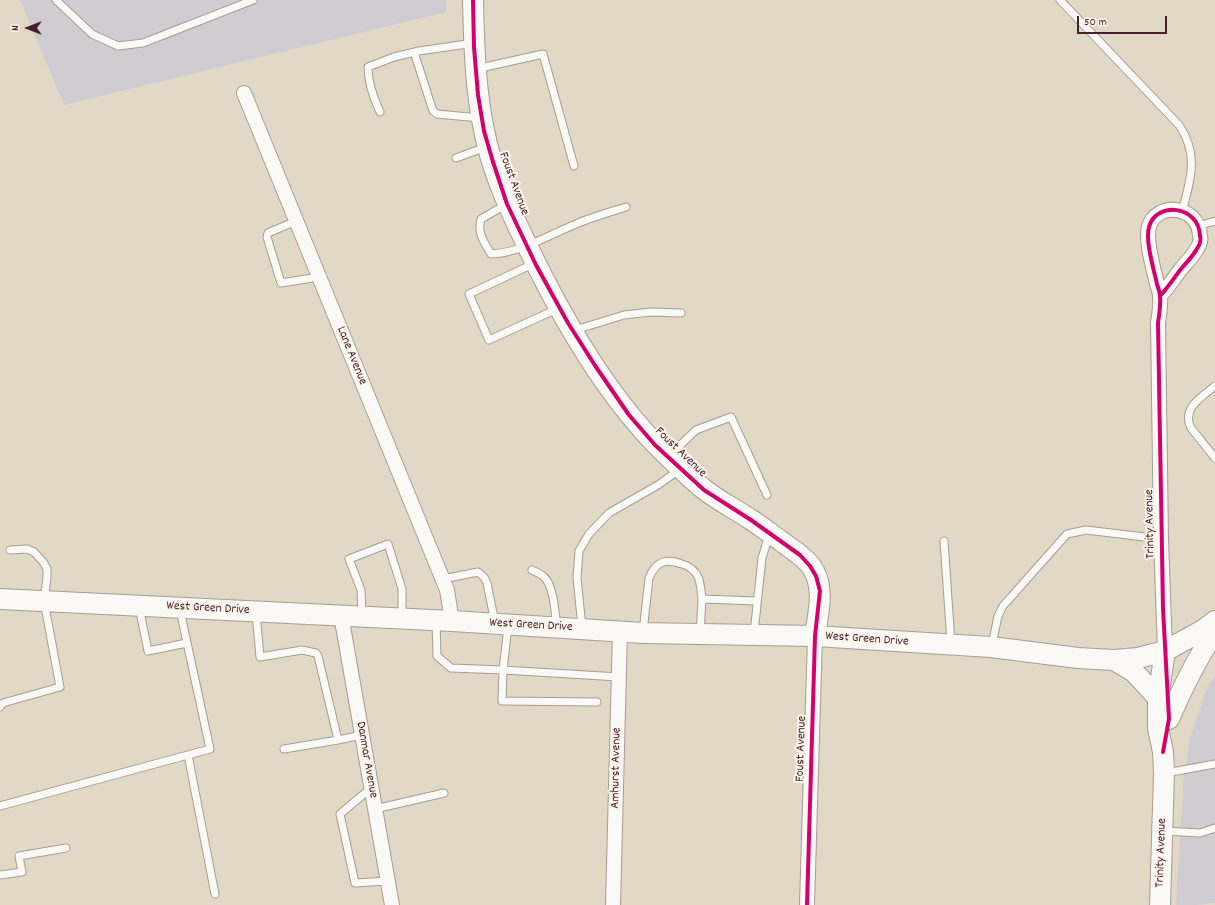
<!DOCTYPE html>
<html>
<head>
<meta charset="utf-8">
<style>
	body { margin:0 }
	#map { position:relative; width:1215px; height:905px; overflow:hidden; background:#e1d9c6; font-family:Dekko,sans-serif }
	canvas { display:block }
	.north { position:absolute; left:8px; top:8px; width:40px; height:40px; -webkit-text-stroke:3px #fbf7ec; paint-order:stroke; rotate:270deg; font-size:11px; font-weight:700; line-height:16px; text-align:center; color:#4a1f2b }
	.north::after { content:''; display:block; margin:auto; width:14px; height:18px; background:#4a1f2b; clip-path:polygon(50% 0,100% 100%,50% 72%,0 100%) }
	.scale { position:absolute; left:1077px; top:16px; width:90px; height:18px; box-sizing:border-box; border:2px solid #4a1f2b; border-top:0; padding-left:5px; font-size:12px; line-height:14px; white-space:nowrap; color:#4a1f2b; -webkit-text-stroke:3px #fbf7ec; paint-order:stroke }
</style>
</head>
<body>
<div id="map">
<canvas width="1215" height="905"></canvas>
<div class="north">N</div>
<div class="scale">50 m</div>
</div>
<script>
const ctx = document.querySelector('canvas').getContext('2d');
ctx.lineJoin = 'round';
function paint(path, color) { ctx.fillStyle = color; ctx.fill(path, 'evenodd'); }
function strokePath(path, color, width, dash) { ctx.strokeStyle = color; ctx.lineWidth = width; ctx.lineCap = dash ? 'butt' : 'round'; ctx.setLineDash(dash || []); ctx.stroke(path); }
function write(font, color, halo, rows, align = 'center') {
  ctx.font = font + ' Dekko,sans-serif'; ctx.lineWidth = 4; ctx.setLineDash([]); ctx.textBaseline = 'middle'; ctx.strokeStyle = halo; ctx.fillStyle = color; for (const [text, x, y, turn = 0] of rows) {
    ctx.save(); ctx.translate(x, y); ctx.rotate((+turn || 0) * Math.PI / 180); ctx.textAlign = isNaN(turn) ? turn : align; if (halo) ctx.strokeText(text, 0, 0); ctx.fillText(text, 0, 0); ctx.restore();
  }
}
const industrial = new Path2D(`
	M20 0H446V12L64 105Z
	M1215 675V903L1198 905H1176L1184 773 1190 738 1208 685Z`);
const lane = new Path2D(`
	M56 0 92 34 118 46 143 43 253 0
	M1060 0 1179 125C1199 154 1191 180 1182 211
	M414 52 433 111 437 114 480 118
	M476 69 543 54 574 166
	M380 112C373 97 368 83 368 67L394 57 419 51 474 43
	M456 158 486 147
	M507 204 481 219C477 233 484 242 491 254 520 253 549 235 576 224 592 217 610 212 626 207
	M296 221 268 233 267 237 281 283 319 277
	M1198 226 1215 221
	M535 263 469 294 489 340 559 308
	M575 330 624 315 651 312 681 313
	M1215 386C1202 397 1181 408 1191 428L1215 458
	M670 455 696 430 731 417 767 495
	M944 541 951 643
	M532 570C535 572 540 573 543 576 554 584 555 614 557 627
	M443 579 478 572 484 577 487 583 495 623
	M139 607 148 651 187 643
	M256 613 260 657 302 650 316 653 318 656 338 740 362 735
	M362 616 361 590 349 559 388 544 402 589V617
	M436 621 437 656 451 668 503 670 508 626
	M582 627 577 578 579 551 589 534 609 513 658 485 679 470
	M643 632 649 578C656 561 666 558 682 564 689 566 695 570 698 577 701 583 701 592 702 599
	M754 633 762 558 769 535
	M700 634 702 599 757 601
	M992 645 998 616 1003 606 1067 534 1086 530 1161 539
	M597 702 502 701 503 670 619 677
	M0 707 3 703 60 687 44 601 47 577V569L44 563 34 552 27 549 10 550
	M284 749 338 740
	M188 755 215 894
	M1166 773 1215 764
	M371 788 340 814 355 883 388 881
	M0 806 210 749 180 610
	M375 809 444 793
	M1164 831 1200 833 1215 828
	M0 875 22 872 19 856 66 848`);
const street = new Path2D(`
	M244 93 447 590 452 621
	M1161 295C1168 287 1174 278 1181 269 1187 262 1194 255 1198 247 1200 244 1201 239 1200 236 1199 205 1156 201 1149 227 1145 241 1154 270 1157 284 1158 288 1160 292 1160 296 1161 305 1159 315 1158 323L1161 539 1165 651
	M341 615 392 905
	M613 905 620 631
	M807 905 815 636`);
const secondary = new Path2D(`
	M473 0C474 43 475 87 484 130 491 168 508 206 525 241 561 317 611 405 674 462 684 471 694 482 705 490 719 501 735 509 750 519 761 526 771 534 781 541 791 549 803 555 811 566 826 587 818 613 815 636
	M0 599 452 621 643 633 815 636 991 647 1078 658 1114 660 1138 658 1165 651 1203 630 1215 621
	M1114 660 1134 672 1158 698
	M1169 719C1182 689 1196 659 1215 632
	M1160 905 1164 773 1163 752 1158 728V698L1165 651`);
const cycleway = new Path2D(`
	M473 0 474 47 478 95 484 131 493 162 507 204 536 265 568 323 596 367 629 415 655 445 704 490 751 520 800 555 810 566 816 576 820 591 815 636 807 905
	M1161 295C1168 287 1174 278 1181 269 1187 262 1194 255 1198 247 1200 244 1201 239 1200 236 1199 205 1156 201 1149 227 1145 241 1154 270 1157 284 1158 288 1160 292 1160 296 1161 305 1159 315 1158 323L1163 608 1169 719 1163 752`);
const streetNames = [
	["Foust Avenue",513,184,70],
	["Lane Avenue",351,356,68],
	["Foust Avenue",680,453,44],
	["Trinity Avenue",1151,524,-91],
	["West Green Drive",208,609,3],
	["West Green Drive",531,626,3],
	["West Green Drive",867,640,4],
	["Foust Avenue",802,749,-88],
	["Danmar Avenue",366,760,80],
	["Amhurst Avenue",617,768,-89],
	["Trinity Avenue",1162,853,-88]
];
paint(industrial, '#d0ccd2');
strokePath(lane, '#a79c93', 9);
strokePath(street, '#a79c93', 16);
strokePath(secondary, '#a79c93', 22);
strokePath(lane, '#faf9f6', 7);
strokePath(street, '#faf9f6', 14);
strokePath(secondary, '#faf9f6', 20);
strokePath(cycleway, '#d6006c', 4);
write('13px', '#4a1f2b', '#fbf7ec', streetNames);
</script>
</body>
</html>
